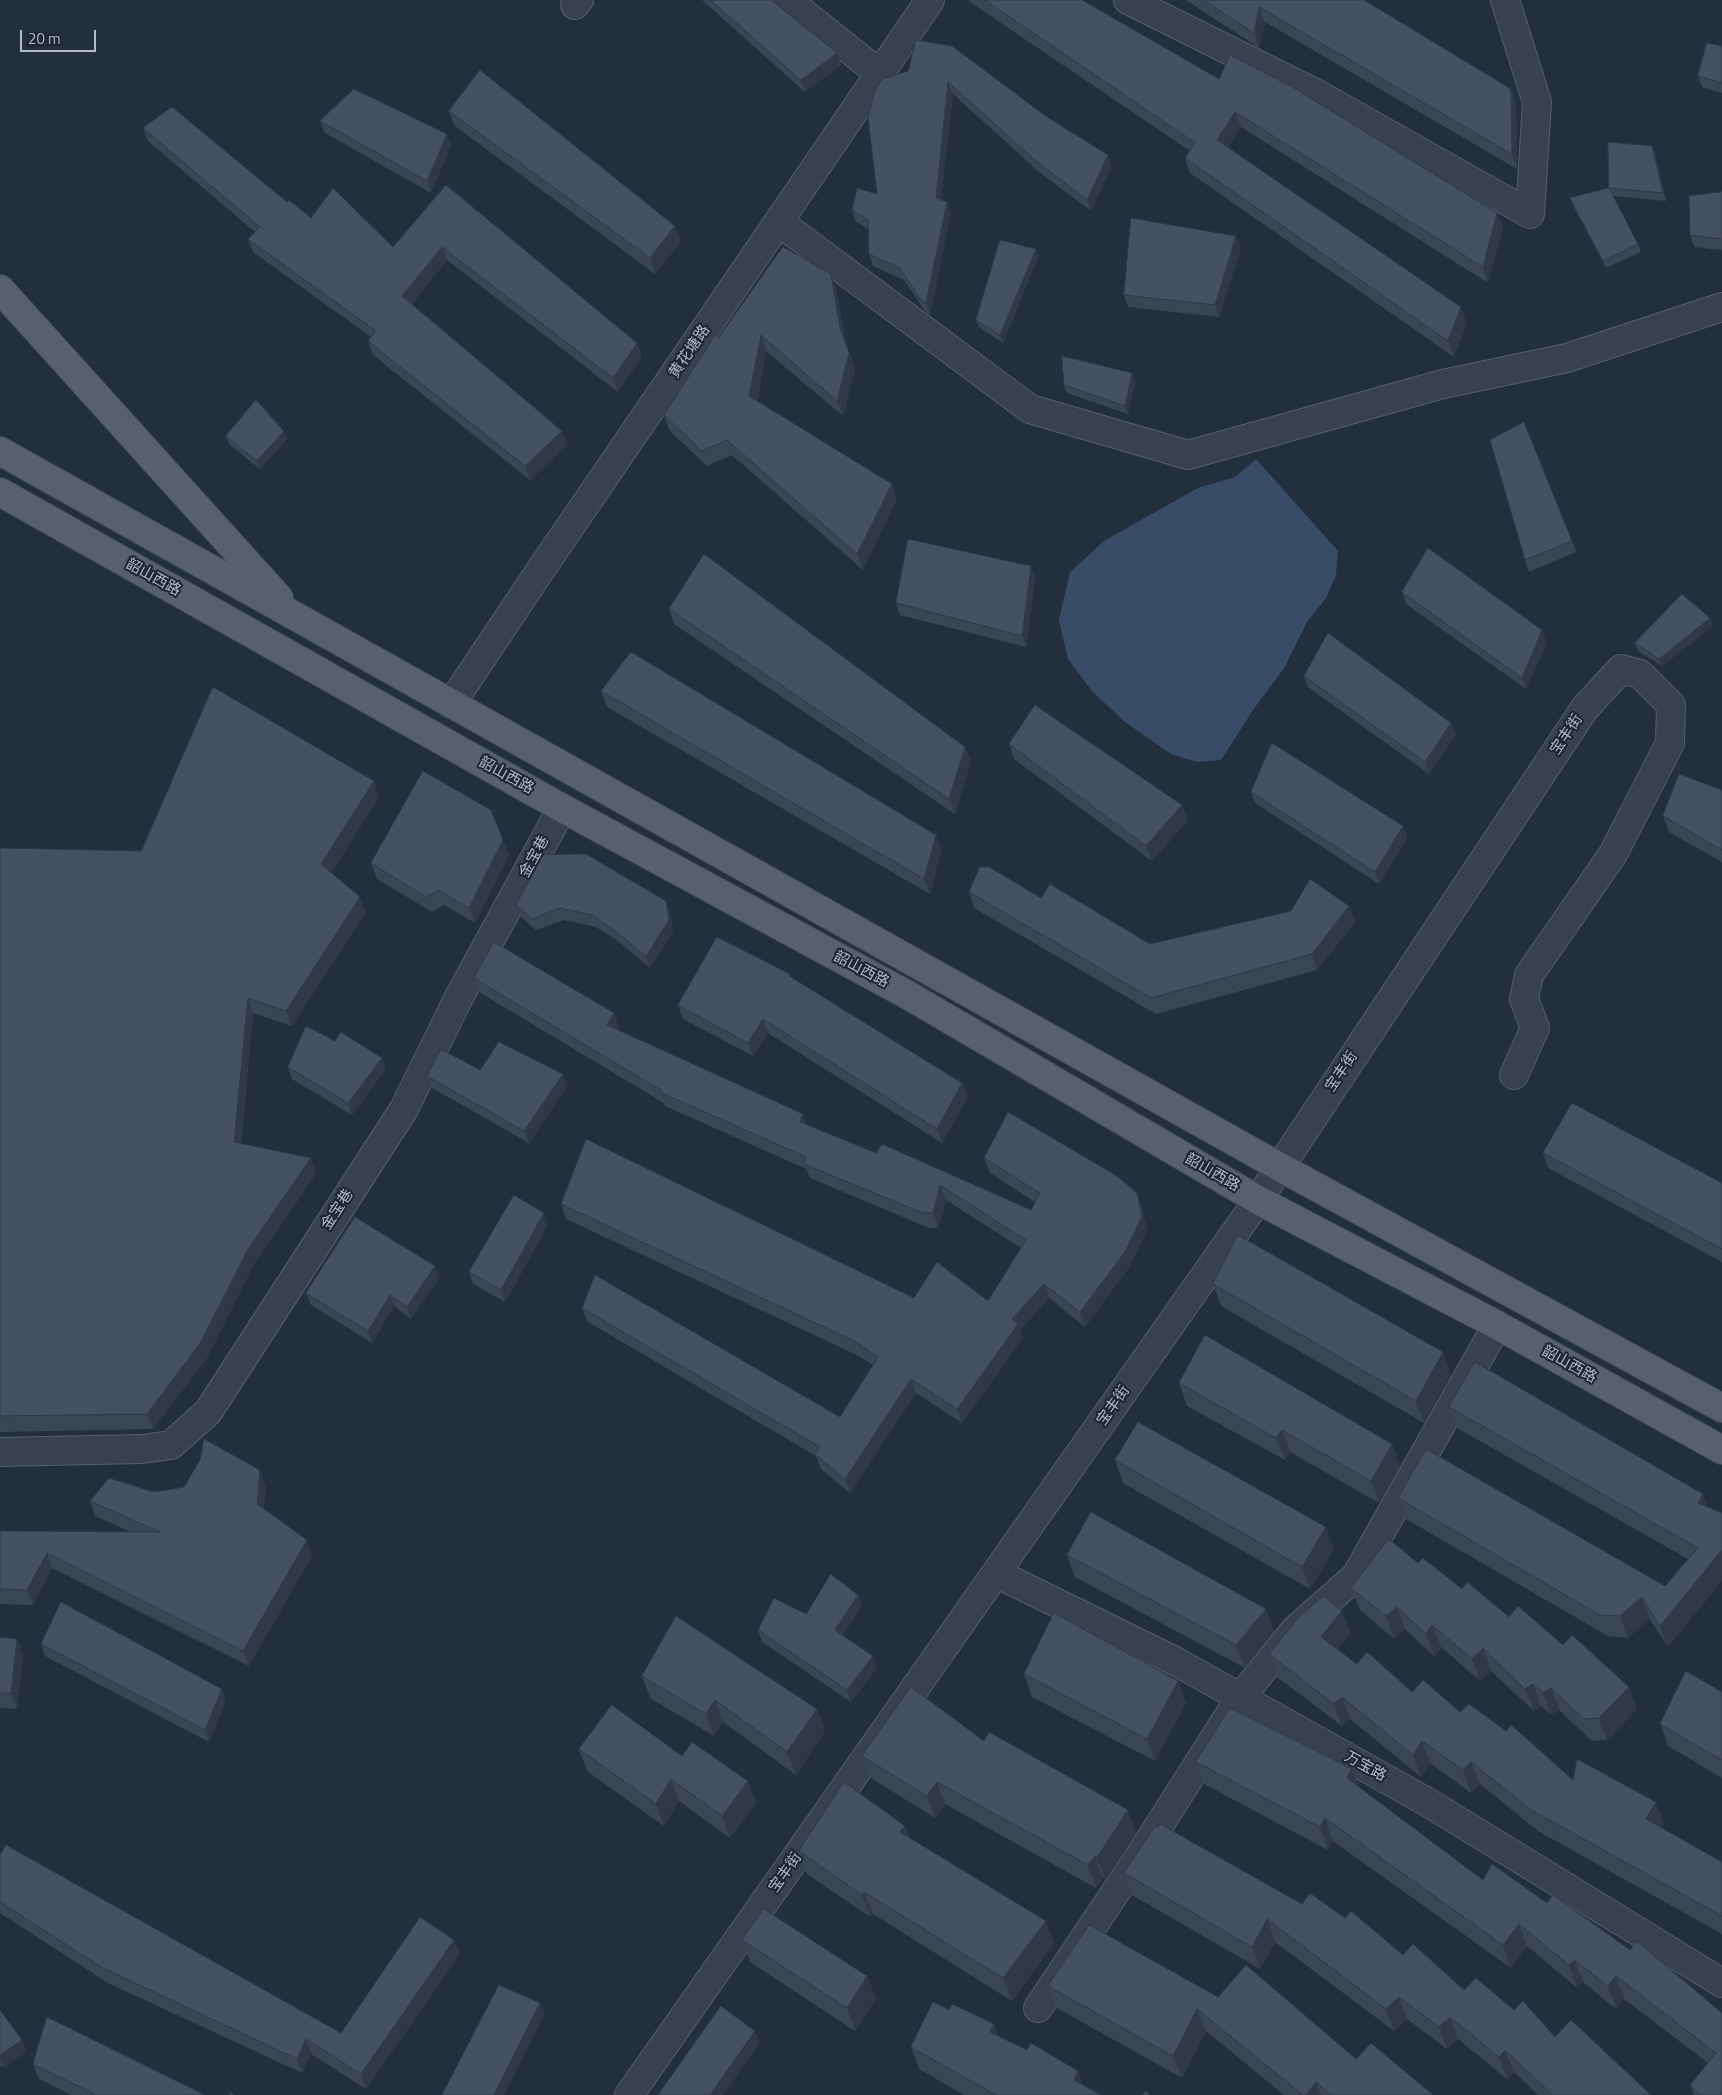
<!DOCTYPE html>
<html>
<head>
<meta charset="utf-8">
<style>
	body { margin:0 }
	#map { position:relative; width:1722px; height:2095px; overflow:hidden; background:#242f3e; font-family:"Titillium Web",sans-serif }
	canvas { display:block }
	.scale { position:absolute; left:20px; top:30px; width:76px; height:22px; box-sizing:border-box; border:2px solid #b4bcc9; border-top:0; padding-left:6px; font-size:15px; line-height:18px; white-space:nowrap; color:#b4bcc9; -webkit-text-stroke:4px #1d2633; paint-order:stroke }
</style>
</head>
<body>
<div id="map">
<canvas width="1722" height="2095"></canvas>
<div class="scale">20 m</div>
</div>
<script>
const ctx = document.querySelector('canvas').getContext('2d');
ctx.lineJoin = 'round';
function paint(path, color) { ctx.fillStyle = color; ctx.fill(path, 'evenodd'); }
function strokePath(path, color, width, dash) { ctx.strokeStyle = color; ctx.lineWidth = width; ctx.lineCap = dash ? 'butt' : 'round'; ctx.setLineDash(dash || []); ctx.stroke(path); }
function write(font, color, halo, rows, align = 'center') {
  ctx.font = font + ' "Titillium Web","Noto Sans SC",sans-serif'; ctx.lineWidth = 4; ctx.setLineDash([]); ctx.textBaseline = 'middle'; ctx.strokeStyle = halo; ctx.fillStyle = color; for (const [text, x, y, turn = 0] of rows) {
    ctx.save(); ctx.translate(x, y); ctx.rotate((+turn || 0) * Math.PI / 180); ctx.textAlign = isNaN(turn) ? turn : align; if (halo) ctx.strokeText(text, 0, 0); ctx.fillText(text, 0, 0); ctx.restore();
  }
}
const water = new Path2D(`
	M1256 459 1338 551 1336 575 1326 598 1307 622 1284 668 1253 710 1221 760 1197 762 1171 754 1125 722 1092 691 1068 659 1059 620 1070 572 1104 541 1198 488 1235 477Z`);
const minor = new Path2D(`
	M787 0 880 74
	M1128 0 1319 95 1530 214 1537 102 1505 0
	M575 5 579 0
	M779 222 1030 409 1188 455 1443 384 1567 358 1722 307
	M451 704 544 565 930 0
	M0 1452 142 1449 171 1445 208 1412 404 1109 458 999 562 808
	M996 1573 1175 1661 1429 1803 1722 1983
	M1038 2008 1141 1854 1240 1698 1295 1630 1356 1576 1497 1325
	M629 2095 1258 1200 1585 708 1621 669 1640 674 1671 705 1670 743 1613 854 1529 975 1524 999 1535 1028 1514 1075`);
const major = new Path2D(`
	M0 289 279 598
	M0 451 1278 1166 1722 1408
	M0 492 562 808 906 994 1258 1200 1497 1325 1722 1450`);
const wall = new Path2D(`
	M702 0H771L837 53 841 65 805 92Z
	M969 0H1082L1219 79 1503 228 1488 283 1241 127 1228 147 1467 322 1454 357 1190 173 1185 158 1190 151 970 2Z
	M1186 0H1364L1511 89 1516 104 1517 169 1265 22 1259 48Z
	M916 40 1112 167 1091 211 1039 172 953 94 941 200 947 202 951 213 930 315 925 311 904 280 873 266 869 254 868 229 856 222 852 210 877 194Z
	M1722 46V93L1702 87 1698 76Z
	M449 111 681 241 655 274 455 126Z
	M320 121 451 145 431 193 325 133Z
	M143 128 287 202 311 218 393 247 446 185 637 343 642 357 618 392 447 260 412 304 562 431 567 445 530 480 373 355 368 341 371 337 253 252 248 239 255 232 148 141Z
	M1655 153 1666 201 1613 196 1638 244 1641 252 1606 268 1573 206 1570 198 1609 188Z
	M1722 192V250L1694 247 1690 235Z
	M1241 248 1219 317 1128 307 1124 295Z
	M1036 249 1038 257 1003 343 979 327 976 320Z
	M836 289 846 343 855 369 843 416 766 351 757 401 897 499 863 570 732 455 707 466 669 430 664 415 718 338Z
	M1132 373 1135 381 1128 414 1067 393 1064 385Z
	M226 436 287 439 260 469 229 444Z
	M1572 541 1576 552 1529 572 1525 560Z
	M1035 577 1026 647 900 615 896 603Z
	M1402 592 1547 642 1526 689 1406 604Z
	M669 609 965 747 971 762 955 814 674 624Z
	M1713 626 1662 666 1638 651 1635 643Z
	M1304 676 1456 735 1429 774 1308 687Z
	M601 691 941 850 930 894 607 707Z
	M1009 744 1182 805 1188 820 1152 861 1014 759Z
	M1722 790V862L1669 832 1663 816Z
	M1251 792 1403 826 1407 838 1379 884 1255 803Z
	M379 797 331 873 366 912 292 1026 253 1013 241 1144 311 1158 316 1174 254 1264 207 1358 153 1429 0 1432V848L141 851Z
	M503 840 509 855 475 923 444 905 432 912 377 879 371 863Z
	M969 892 1041 898 1150 944 1349 906 1355 922 1317 970 1156 1014 974 908Z
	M516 905 670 912 673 931 650 968 618 941 596 927 564 920 536 930 521 917Z
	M790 974 791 977 962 1083 968 1097 942 1143 768 1033 753 1056 683 1019 678 1005Z
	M474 978 619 1028 618 1030 803 1114 807 1125 876 1153 1031 1210 1035 1202 990 1173 984 1158 1137 1193 1142 1208 1147 1230 1130 1266 1085 1327 1049 1298 1020 1330 1023 1338 962 1423 916 1393 850 1493 821 1469 816 1456 588 1322 582 1308 840 1417 873 1365 859 1356 566 1219 561 1204 914 1298 988 1301 1021 1248 946 1200 938 1228H929L810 1178 806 1169 665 1106 664 1103 479 992Z
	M335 1041 382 1058 386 1069 352 1115 292 1079 288 1067Z
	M480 1070 567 1086 529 1143 432 1088 427 1076Z
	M1543 1153 1722 1183V1262L1548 1168Z
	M548 1225 505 1302 473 1284 469 1272Z
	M439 1278 411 1319 394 1306 372 1343 311 1305 306 1293Z
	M1213 1284 1451 1374 1424 1423 1221 1306Z
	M1179 1383 1392 1444 1400 1466 1379 1503 1290 1452 1285 1460 1187 1406Z
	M1449 1407 1708 1507 1722 1513 1668 1647 1649 1618 1628 1638 1608 1636 1406 1519 1398 1498 1665 1586 1688 1559 1457 1428Z
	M1115 1460 1334 1550 1310 1589 1123 1483Z
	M266 1485 264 1509 312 1556 249 1666 52 1568 33 1605 0 1604V1531L131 1532 95 1516 90 1501 154 1492Z
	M1067 1555 1266 1609 1274 1631 1245 1668 1075 1577Z
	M1418 1563 1509 1617 1563 1645 1629 1687 1637 1709 1607 1740 1592 1741 1559 1710 1551 1715 1541 1706 1534 1711 1491 1671 1480 1681 1441 1647 1435 1657 1405 1629 1394 1639 1360 1610 1351 1588Z
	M858 1595 862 1606 843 1635 877 1668 851 1702 762 1642 758 1630Z
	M1351 1633 1337 1649 1357 1664 1412 1692 1460 1712 1573 1780 1664 1824 1662 1828 1722 1862V1934L1538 1831 1480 1784 1471 1793 1430 1763 1421 1777 1350 1719 1342 1726 1277 1677 1269 1654Z
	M0 1637 23 1655 17 1709 0 1708Z
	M41 1644 226 1701 209 1742 45 1656Z
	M1024 1674 1178 1681 1186 1703 1155 1761 1032 1697Z
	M642 1676 817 1709 825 1731 796 1775 723 1722 714 1736 650 1698Z
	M1722 1692V1778L1668 1746 1660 1724Z
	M984 1741 1136 1833 1105 1879 1103 1878 1096 1888 945 1804 935 1818 871 1778 862 1756Z
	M579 1749 682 1756 748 1781 756 1803 730 1838 679 1801 664 1826 587 1771Z
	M1196 1762 1360 1788 1483 1880 1547 1903 1630 1950 1722 2013V2095H1694L1690 2085 1708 2063 1624 1999 1616 2009 1583 1982 1577 1988 1527 1946 1511 1968 1333 1841 1328 1850 1204 1784Z
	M905 1826 910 1838 1046 1921 1054 1943 1012 2001 873 1914 870 1917 807 1874 799 1851Z
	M0 1855 341 2033 454 1940 460 1954 366 2089 311 2054 302 2073 108 1983 0 1913Z
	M1124 1873 1302 1904 1345 1918 1403 1955 1464 1990 1514 2010 1555 2037 1651 2095H1538L1514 2072 1507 2079 1458 2039 1447 2049 1407 2019 1394 2031 1275 1942 1260 1969 1132 1895Z
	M742 1940 867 1976 876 1999 855 2031 750 1962Z
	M1048 1986 1218 1997 1433 2095H1284L1206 2031 1182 2078 1057 2008Z
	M0 2010 22 2040 26 2052 4 2067 0 2066Z
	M949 2010 994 2024 998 2036 1027 2050 1078 2071 1083 2086 1101 2095H964L919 2069 911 2047Z
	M33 2064 205 2095H71L39 2079Z`);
const shadedWall = new Path2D(`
	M1259 7 1265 22 1259 48 1254 33Z
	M837 53 841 65 805 92 801 80Z
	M948 82 953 94 940 209 936 198Z
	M1511 89 1516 104 1517 169 1512 154Z
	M1235 112 1241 127 1223 155 1217 140Z
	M447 134 451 145 431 193 427 181Z
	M1652 146 1655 153 1666 201 1663 193Z
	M1108 155 1112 167 1091 211 1087 200Z
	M947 202 951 213 930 315 926 303Z
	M1497 213 1503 228 1488 283 1483 267Z
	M675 226 681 241 655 274 650 258Z
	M1236 236 1241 248 1219 317 1215 305Z
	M442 247 447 260 407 310 402 296Z
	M1036 249 1038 257 1003 343 1000 335Z
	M831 274 836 289 846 343 840 328Z
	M1461 307 1467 322 1454 357 1448 341Z
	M761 335 766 351 754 411 749 396Z
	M637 343 642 357 618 392 613 378Z
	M849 353 855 369 843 416 837 401Z
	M1132 373 1135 381 1128 414 1125 406Z
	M284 431 287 439 260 469 257 461Z
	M562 431 567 445 530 480 525 466Z
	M892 484 897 499 863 570 857 554Z
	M1031 566 1035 577 1026 647 1022 636Z
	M1710 618 1713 626 1662 666 1659 659Z
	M1542 630 1547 642 1526 689 1522 678Z
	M1451 723 1456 735 1429 774 1425 762Z
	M965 747 971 762 955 814 949 799Z
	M374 781 379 797 327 880 321 864Z
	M1182 805 1188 820 1152 861 1146 846Z
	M1403 826 1407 838 1379 884 1375 872Z
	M936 835 941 850 930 894 924 879Z
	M503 840 509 855 475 923 469 908Z
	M360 897 366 912 292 1026 286 1011Z
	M666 901 670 912 673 931 650 968 646 956Z
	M1349 906 1355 922 1317 970 1312 954Z
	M248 998 253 1013 239 1158 234 1142Z
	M614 1013 619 1028 613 1039 607 1025Z
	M763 1019 768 1033 753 1056 748 1043Z
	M382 1058 386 1069 352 1115 348 1103Z
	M563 1074 567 1086 529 1143 524 1131Z
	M962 1083 968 1097 942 1143 937 1129Z
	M803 1114 808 1128 800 1122Z
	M311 1158 316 1174 254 1264 207 1358 153 1429 147 1414 248 1249Z
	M940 1185 946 1200 938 1228 933 1213Z
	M1137 1193 1142 1208 1147 1230 1130 1266 1085 1327 1080 1312Z
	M544 1213 548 1225 505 1302 501 1290Z
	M435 1266 439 1278 411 1319 407 1307Z
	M1044 1284 1049 1298 1020 1330 1023 1338 962 1423 957 1409 1012 1319Z
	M390 1295 394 1306 372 1343 368 1331Z
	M1443 1352 1451 1374 1424 1423 1416 1401Z
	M911 1379 916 1393 850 1493 845 1479Z
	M1282 1430 1290 1452 1285 1460 1276 1438Z
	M1392 1444 1400 1466 1379 1503 1371 1481Z
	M260 1470 266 1485 263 1519 257 1504Z
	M1703 1494 1711 1515 1698 1503Z
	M1326 1527 1334 1550 1310 1589 1302 1567Z
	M307 1540 312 1556 249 1666 243 1651Z
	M1722 1550V1581L1668 1647 1660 1626Z
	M47 1553 52 1568 33 1605 27 1590Z
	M858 1595 862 1606 839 1641 835 1630Z
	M1642 1597 1649 1618 1628 1638 1620 1616Z
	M1397 1607 1405 1629 1394 1639 1386 1616Z
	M1266 1609 1274 1631 1245 1668 1236 1645Z
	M1342 1611 1351 1633 1329 1659 1321 1637Z
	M1432 1625 1441 1647 1435 1657 1426 1634Z
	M17 1639 23 1655 17 1709 11 1693Z
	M1483 1648 1491 1671 1480 1681 1472 1659Z
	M873 1656 877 1668 851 1702 847 1690Z
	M1178 1681 1186 1703 1155 1761 1147 1739Z
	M1533 1684 1541 1706 1534 1711 1525 1689Z
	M1629 1687 1637 1709 1607 1740 1599 1718Z
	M1551 1688 1559 1710 1551 1715 1543 1693Z
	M222 1689 226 1701 209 1742 205 1730Z
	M1342 1697 1350 1719 1342 1726 1334 1704Z
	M715 1700 723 1722 714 1736 706 1714Z
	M817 1709 825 1731 796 1775 787 1752Z
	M1422 1741 1430 1763 1421 1777 1413 1755Z
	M1471 1762 1480 1784 1471 1793 1463 1770Z
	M1352 1769 1361 1791 1347 1778Z
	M671 1779 679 1801 664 1826 656 1804Z
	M748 1781 756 1803 730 1838 722 1816Z
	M937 1782 945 1804 935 1818 927 1796Z
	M1656 1802 1664 1824 1655 1841 1646 1819Z
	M1128 1810 1136 1833 1105 1879 1097 1857Z
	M1325 1818 1333 1841 1328 1850 1320 1827Z
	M905 1826 913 1848 900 1832Z
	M1095 1856 1103 1878 1096 1888 1088 1865Z
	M864 1892 873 1914 870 1917 862 1895Z
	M1267 1919 1275 1942 1260 1969 1252 1947Z
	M1046 1921 1054 1943 1012 2001 1003 1978Z
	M1519 1924 1527 1946 1511 1968 1503 1945Z
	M454 1940 460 1954 366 2089 361 2074Z
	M1575 1960 1583 1982 1577 1988 1569 1965Z
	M867 1976 876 1999 855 2031 847 2008Z
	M1616 1976 1624 1999 1616 2009 1608 1986Z
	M1399 1997 1407 2019 1394 2031 1386 2009Z
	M540 2003 545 2014 504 2095H494Z
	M1197 2009 1206 2031 1182 2078 1173 2056Z
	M1450 2017 1458 2039 1447 2049 1439 2027Z
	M994 2024 1002 2046 990 2032Z
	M755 2031 760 2043 723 2095H710Z
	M306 2039 311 2054 302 2073 297 2059Z
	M22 2040 26 2052 4 2067 0 2057V2055Z
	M1505 2050 1514 2072 1507 2079 1499 2057Z
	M1078 2071 1086 2093 1074 2080Z
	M1316 2082 1321 2095H1306Z`);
const building = new Path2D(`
	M711 0H771L837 53 801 80Z
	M985 0H1082L1219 79 1230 55 1294 88 1497 213 1483 267 1235 112 1217 140 1461 307 1448 341 1185 158 1195 143Z
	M1204 0H1364L1511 89 1512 154 1259 7 1254 33Z
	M916 40 952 46 1047 117 1108 155 1087 200 1035 160 948 82 936 198 947 202 926 303 920 299 900 268 869 254 868 220 852 210 857 188 877 194 868 117 875 90 883 79 908 71Z
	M1707 43 1722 46V83L1698 76Z
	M480 70 675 226 650 258 449 111Z
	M354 89 447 134 427 181 320 121Z
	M172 107 287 202 289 200 311 218 333 188 393 247 446 185 637 343 613 378 442 247 402 296 562 431 525 466 368 341 376 331 248 239 260 227 143 128Z
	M1608 142 1652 146 1663 193 1609 188Z
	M1609 188 1638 244 1603 261 1570 198Z
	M1722 192V239L1690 235 1689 196Z
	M1131 218 1236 236 1215 305 1124 295Z
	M1000 240 1036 249 1000 335 976 320Z
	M783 247 831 274 840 328 849 353 837 401 761 335 749 396 892 484 857 554 727 440 702 451 664 415 715 335 718 338Z
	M1062 356 1132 373 1125 406 1064 385Z
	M256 400 284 431 257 461 226 436Z
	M1524 422 1572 541 1525 560 1490 440Z
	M908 539 1031 566 1022 636 896 603Z
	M1428 548 1542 630 1522 678 1402 592Z
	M704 554 965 747 949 799 669 609Z
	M1682 594 1710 618 1659 659 1635 643Z
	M1328 633 1451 723 1425 762 1304 676Z
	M631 652 936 835 924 879 601 691Z
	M213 687 374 781 321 864 360 897 286 1011 248 998 234 1142 311 1158 248 1249 201 1342 147 1414 0 1416V848L141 851Z
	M1035 705 1182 805 1146 846 1009 744Z
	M1272 743 1403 826 1375 872 1251 792Z
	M423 771 491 810 503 840 469 908 439 890 426 897 371 863Z
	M1679 774 1722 790V850L1663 816Z
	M586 854 666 901 669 920 646 956 614 930 592 915 560 908 532 919 516 905 543 855Z
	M980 867H989L1041 898 1050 884 1150 944 1291 911 1310 879 1349 906 1312 954 1151 998 969 892Z
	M717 937 790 974 789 976 962 1083 937 1129 763 1019 748 1043 678 1005Z
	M494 942 614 1013 607 1025 803 1114 800 1122 876 1153 882 1144 1031 1210 1040 1193 984 1158 1008 1112 1117 1176 1137 1193 1142 1216 1125 1252 1080 1312 1044 1284 1012 1319 1018 1324 957 1409 911 1379 845 1479 815 1454 820 1447 582 1308 595 1275 840 1417 878 1357 854 1341 561 1204 586 1139 914 1298 937 1262 988 1301 1026 1240 940 1185 933 1213H923L804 1164 806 1157 660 1092 661 1090 474 978Z
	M306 1026 335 1041 341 1032 382 1058 348 1103 288 1067Z
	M499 1042 563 1074 524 1131 427 1076 441 1049 480 1070Z
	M1572 1103 1722 1183V1249L1543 1153Z
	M514 1195 544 1213 501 1290 469 1272Z
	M355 1217 435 1266 407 1307 390 1295 368 1331 306 1293Z
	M1238 1235 1443 1352 1416 1401 1213 1284Z
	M1205 1335 1392 1444 1371 1481 1282 1430 1276 1438 1179 1383Z
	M1475 1362 1703 1494 1698 1503 1722 1513V1550L1660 1626 1642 1597 1620 1616 1600 1615 1398 1498 1426 1449 1665 1586 1698 1548 1449 1407Z
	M1138 1422 1326 1527 1302 1567 1115 1460Z
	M204 1439 260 1470 257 1504 307 1540 243 1651 47 1553 27 1590 0 1589V1531L160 1532 90 1501 109 1478 154 1492 184 1487 200 1460Z
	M1091 1512 1266 1609 1236 1645 1067 1555Z
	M1389 1539 1418 1563 1423 1558 1462 1589 1467 1582 1509 1617 1518 1606 1563 1645 1572 1635 1629 1687 1599 1718 1584 1719 1551 1688 1543 1693 1533 1684 1525 1689 1483 1648 1472 1659 1432 1625 1426 1634 1397 1607 1386 1616 1351 1588Z
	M831 1574 858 1595 835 1630 873 1656 847 1690 758 1630 774 1598 806 1614Z
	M1324 1596 1342 1611 1321 1637 1357 1664 1367 1652 1412 1692 1423 1680 1460 1712 1469 1704 1506 1731 1511 1725 1573 1780 1577 1759 1656 1802 1646 1819 1722 1862V1916L1530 1809 1471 1762 1463 1770 1422 1741 1413 1755 1342 1697 1334 1704 1269 1654 1298 1618Z
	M61 1602 222 1689 205 1730 41 1644Z
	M1054 1613 1178 1681 1147 1739 1024 1674Z
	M676 1616 817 1709 787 1752 715 1700 706 1714 642 1676Z
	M0 1637 17 1639 11 1693H0Z
	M1686 1671 1722 1692V1760L1660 1724Z
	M911 1687 984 1741 989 1732 1128 1810 1097 1857 1095 1856 1088 1865 937 1782 927 1796 862 1756Z
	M612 1705 682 1756 692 1742 748 1781 722 1816 671 1779 656 1804 579 1749Z
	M1230 1708 1352 1769 1347 1778 1483 1880 1492 1864 1547 1903 1553 1895 1630 1950 1637 1941 1722 2013V2092L1719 2095H1699L1690 2085 1716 2053 1616 1976 1608 1986 1575 1960 1569 1965 1519 1924 1503 1945 1325 1818 1320 1827 1196 1762Z
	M844 1782 905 1826 900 1832 1046 1921 1003 1978 864 1892 862 1895 799 1851Z
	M1160 1824 1302 1904 1310 1893 1345 1918 1351 1911 1403 1955 1413 1944 1464 1990 1476 1978 1514 2010 1523 2001 1555 2037 1571 2020 1651 2095H1553L1505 2050 1499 2057 1450 2017 1439 2027 1399 1997 1386 2009 1267 1919 1252 1947 1124 1873 1155 1826 1158 1827Z
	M6 1845 341 2033 420 1917 454 1940 361 2074 306 2039 297 2059 103 1968 0 1902V1855Z
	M764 1909 867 1976 847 2008 742 1940Z
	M1089 1925 1218 1997 1246 1965 1356 2059 1371 2043 1433 2095H1331L1316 2082 1306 2095H1303L1197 2009 1173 2056 1048 1986Z
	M499 1985 540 2003 494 2095H442Z
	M933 2002 949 2010 952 2004 994 2024 990 2032 1027 2050 1031 2043 1078 2071 1074 2080 1101 2095H996L911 2047Z
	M721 2006 755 2031 710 2095H658Z
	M0 2010 22 2040 0 2055Z
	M47 2017 205 2095H97L33 2064Z
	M1146 2091 1150 2095H1142Z
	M230 2092 235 2095H229Z`);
const streetNames = [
	["黄花塘路",690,352,-56],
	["韶山西路",153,578,29],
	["宝丰街",1567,735,-56],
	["韶山西路",506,776,29],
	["金宝巷",535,857,-61],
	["韶山西路",861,970,28],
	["宝丰街",1342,1072,-56],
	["韶山西路",1212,1173,30],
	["金宝巷",338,1210,-57],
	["韶山西路",1569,1365,29],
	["宝丰街",1114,1406,-55],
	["万宝路",1365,1767,29],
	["宝丰街",786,1873,-55]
];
paint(water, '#394c67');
strokePath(minor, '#565f6c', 30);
strokePath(major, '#414a57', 30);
strokePath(minor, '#38414e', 28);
strokePath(major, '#56606e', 28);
paint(wall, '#3b4654');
paint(shadedWall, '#303945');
paint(building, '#455162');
strokePath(building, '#303945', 1);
write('15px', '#b4bcc9', '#1d2633', streetNames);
</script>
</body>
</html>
